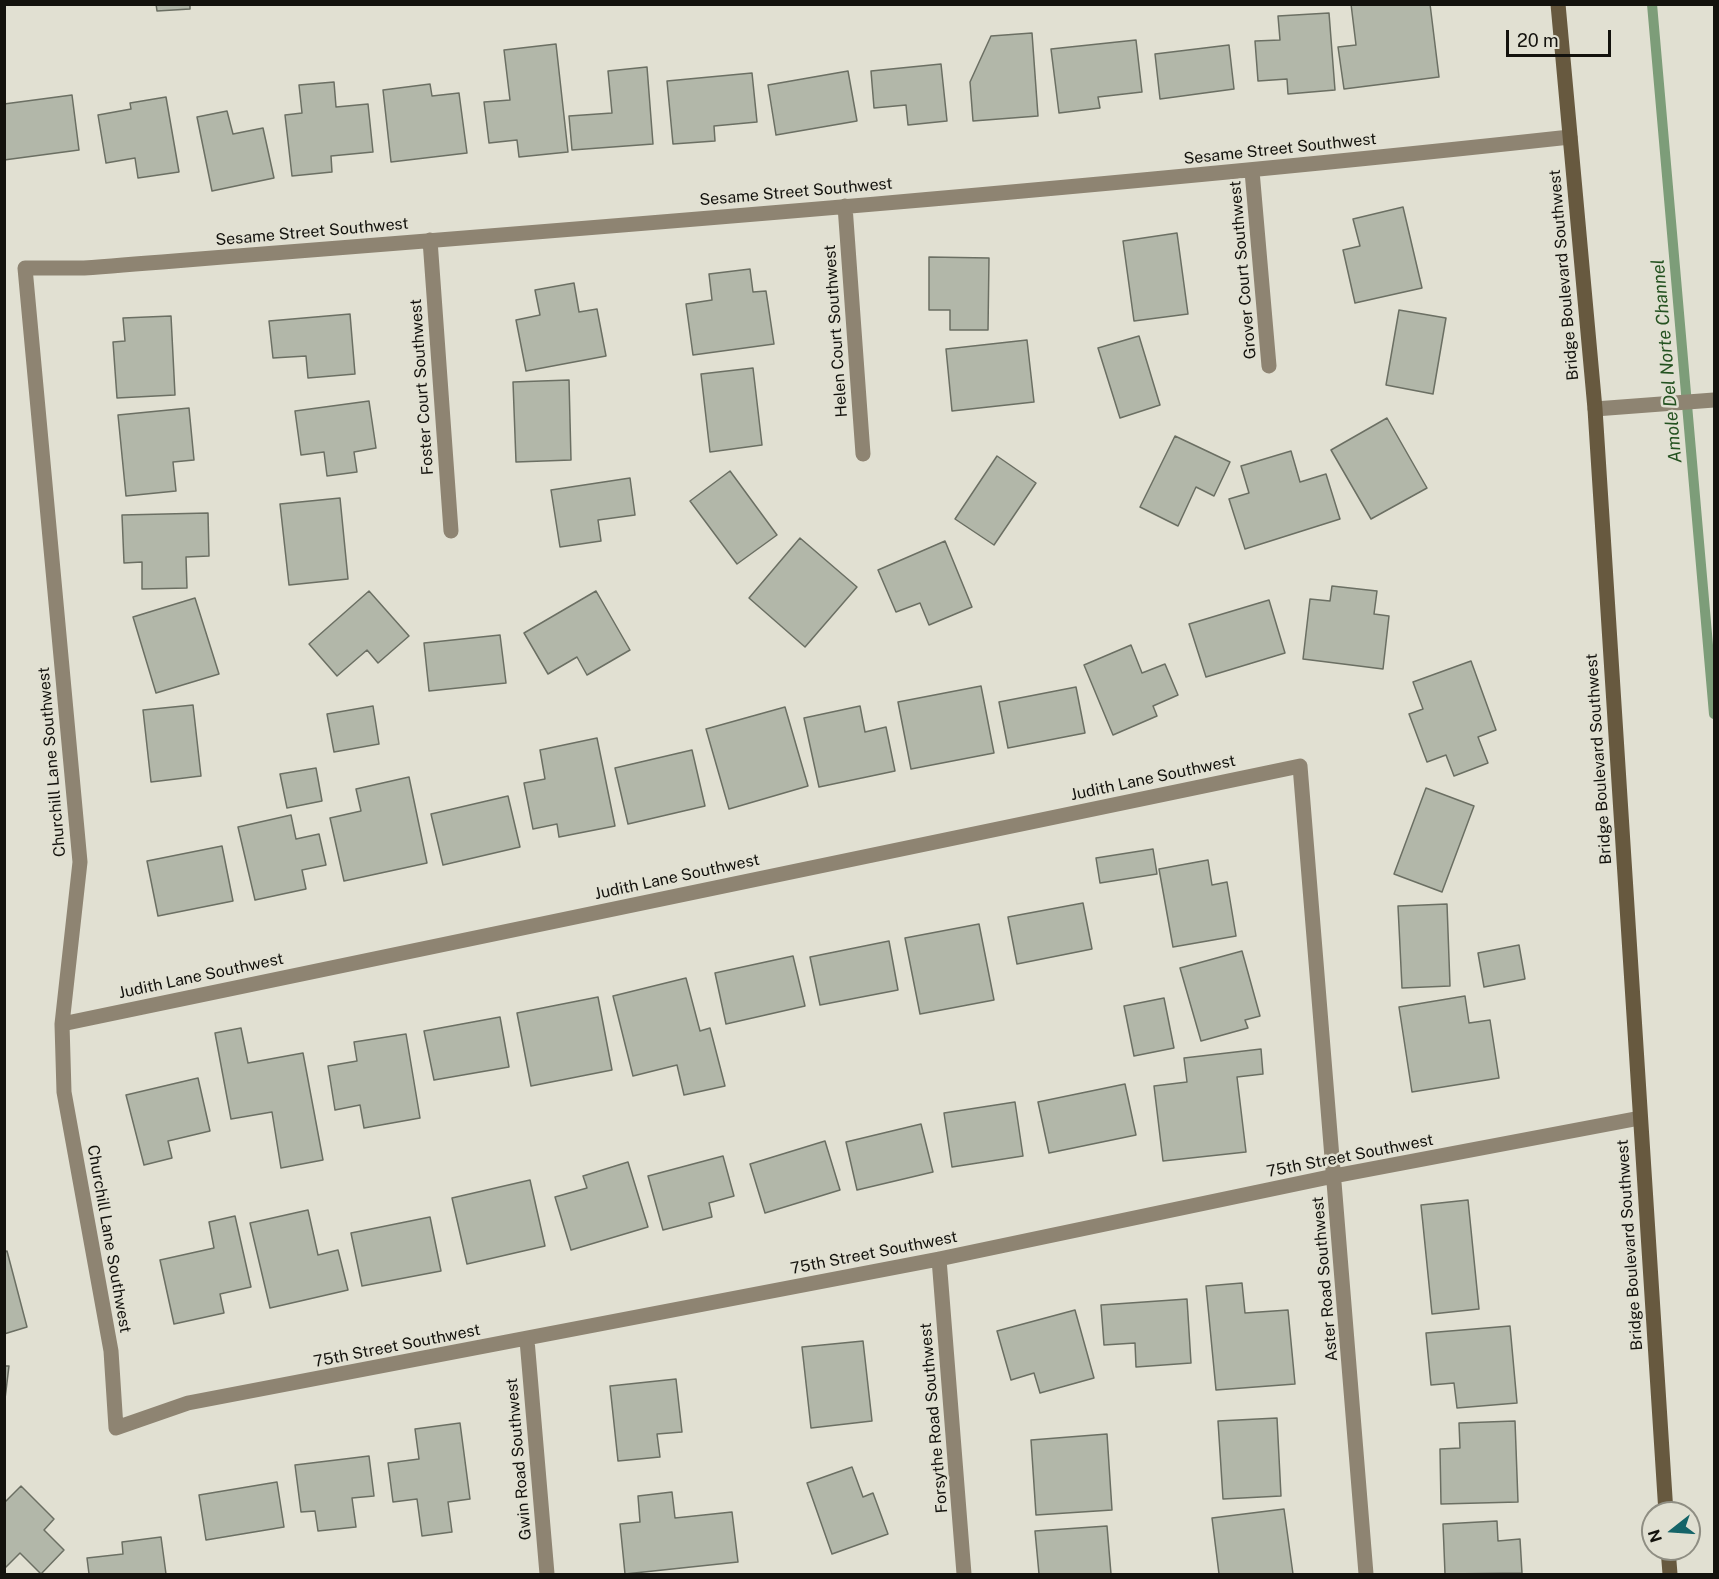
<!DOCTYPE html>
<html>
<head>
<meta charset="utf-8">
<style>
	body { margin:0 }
	#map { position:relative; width:1719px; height:1579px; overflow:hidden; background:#e1e0d2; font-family:"Public Sans",sans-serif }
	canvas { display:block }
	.frame { position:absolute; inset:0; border:6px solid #13120d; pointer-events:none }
	.north { position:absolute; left:1641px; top:1501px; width:60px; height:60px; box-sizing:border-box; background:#e1e0d2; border:2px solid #8f8e83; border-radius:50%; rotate:253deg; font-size:16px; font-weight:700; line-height:24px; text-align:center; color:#13120d }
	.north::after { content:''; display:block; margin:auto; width:21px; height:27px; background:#156468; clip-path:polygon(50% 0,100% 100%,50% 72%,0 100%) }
	.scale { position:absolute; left:1506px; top:30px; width:105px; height:27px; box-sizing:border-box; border:3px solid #13120d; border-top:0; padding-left:8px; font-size:18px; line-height:21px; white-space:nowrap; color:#13120d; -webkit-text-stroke:4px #e1e0d2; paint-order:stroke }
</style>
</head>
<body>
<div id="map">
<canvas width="1719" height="1579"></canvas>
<div class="frame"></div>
<div class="north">N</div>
<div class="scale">20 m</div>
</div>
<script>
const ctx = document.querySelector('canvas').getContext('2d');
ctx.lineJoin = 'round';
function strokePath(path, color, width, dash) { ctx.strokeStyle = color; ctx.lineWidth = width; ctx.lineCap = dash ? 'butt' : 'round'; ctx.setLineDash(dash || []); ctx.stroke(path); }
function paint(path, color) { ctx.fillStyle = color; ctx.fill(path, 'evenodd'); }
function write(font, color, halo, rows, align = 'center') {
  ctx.font = font + ' "Public Sans",sans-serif'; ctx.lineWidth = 5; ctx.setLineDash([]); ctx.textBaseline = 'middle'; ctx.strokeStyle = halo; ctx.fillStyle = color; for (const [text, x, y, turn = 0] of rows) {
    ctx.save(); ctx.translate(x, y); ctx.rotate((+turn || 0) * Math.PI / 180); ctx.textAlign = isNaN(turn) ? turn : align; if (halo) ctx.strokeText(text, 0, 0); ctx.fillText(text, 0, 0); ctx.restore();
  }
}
const stream = new Path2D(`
	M1652 4 1714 714`);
const building = new Path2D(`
	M156 4H190V9L157 11Z
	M1351 4H1430L1439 77 1344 89 1338 47 1356 45Z
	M1329 13 1335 90 1288 94 1287 79 1258 81 1255 41 1280 40 1278 16Z
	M1032 33 1038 116 973 121 970 82 991 36Z
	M1136 40 1142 92 1098 97 1100 108 1059 113 1051 49Z
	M556 44 568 152 519 157 517 140 489 143 484 102 510 100 504 50Z
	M1229 45 1234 89 1160 99 1155 54Z
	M941 64 947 121 908 125 906 105 874 108 871 71Z
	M647 67 653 144 572 150 569 116 612 113 608 71Z
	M848 71 857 121 776 135 768 85Z
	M752 73 757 122 714 126 715 141 673 144 667 81Z
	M334 82 336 107 368 104 373 152 331 156 332 172 292 176 285 115 302 113 299 85Z
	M430 84 432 96 459 93 467 153 391 162 383 90Z
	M72 95 79 150 4 160V104Z
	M166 97 179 172 138 178 135 158 106 163 98 115 131 109 130 103Z
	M227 111 233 134 263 128 274 178 212 191 197 117Z
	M1403 207 1422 288 1355 303 1343 250 1360 246 1353 219Z
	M1177 233 1188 314 1134 321 1123 241Z
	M929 257 989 258 988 330H950V310H929Z
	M750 269 753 292 766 291 774 344 693 355 686 304 712 300 709 274Z
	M574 283 579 312 597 309 606 356 526 371 516 320 540 315 535 290Z
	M1399 310 1446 318 1433 394 1386 385Z
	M350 314 355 374 308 378 306 356 273 358 269 321Z
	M171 316 175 395 117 398 113 342 125 341 123 318Z
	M1139 336 1160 405 1120 418 1098 348Z
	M1027 340 1034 402 952 411 946 349Z
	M753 368 762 445 710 452 701 374Z
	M569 380 571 460 516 462 513 382Z
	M369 401 376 448 354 452 357 472 327 476 324 452 301 455 295 411Z
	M189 408 194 460 173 462 176 491 126 496 118 415Z
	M1387 418 1427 488 1371 519 1331 450Z
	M1175 436 1230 462 1214 496 1196 487 1178 526 1140 507Z
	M1291 451 1300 482 1326 474 1340 519 1245 549 1229 499 1249 493 1241 466Z
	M997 456 1036 483 994 545 955 519Z
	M730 471 777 535 737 564 690 501Z
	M630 478 635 515 598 520 601 541 560 547 551 490Z
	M340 498 348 579 289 585 280 504Z
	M208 513 209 556 186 557 187 588 142 589V562L124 563 122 515Z
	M800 538 857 587 805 647 749 598Z
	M945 541 972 607 929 625 920 603 896 612 878 570Z
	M1332 586 1377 591 1374 614 1389 616 1383 669 1303 659 1310 599 1330 601Z
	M369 591 409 636 378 663 367 650 337 676 309 644Z
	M596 591 630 650 587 675 577 657 548 674 524 633Z
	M195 598 219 674 156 693 133 617Z
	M1269 600 1285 653 1206 677 1189 624Z
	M500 635 506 683 429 691 424 643Z
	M1131 645 1142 673 1165 664 1178 695 1153 706 1157 716 1113 735 1084 665Z
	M1471 661 1496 730 1478 737 1488 763 1454 776 1446 755 1427 762 1409 714 1423 709 1413 682Z
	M981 686 994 753 911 769 898 702Z
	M1076 687 1085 733 1008 748 999 702Z
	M193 705 201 776 151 782 143 710Z
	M373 706 379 744 334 752 327 714Z
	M860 706 865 732 886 727 895 771 819 787 804 718Z
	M785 707 808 786 729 809 706 729Z
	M597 738 615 826 559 837 557 824 533 829 524 783 545 779 540 750Z
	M692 750 705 806 628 824 615 768Z
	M316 768 322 801 287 808 280 774Z
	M409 777 427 863 344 881 330 818 361 811 356 789Z
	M1426 788 1474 806 1442 892 1394 874Z
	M508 796 520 847 443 865 431 814Z
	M291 815 296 839 319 834 326 865 302 870 306 889 255 900 238 827Z
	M222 846 233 901 158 916 147 861Z
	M1153 849 1157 874 1100 883 1096 858Z
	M1208 860 1212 885 1227 882 1236 936 1173 947 1159 869Z
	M1083 903 1092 949 1017 964 1008 917Z
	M1447 904 1450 986 1402 988 1398 906Z
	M979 924 994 1000 920 1014 905 938Z
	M889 941 898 990 820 1005 810 957Z
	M1519 945 1525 979 1484 987 1478 953Z
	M1242 951 1260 1016 1245 1020 1248 1028 1201 1041 1180 968Z
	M793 956 805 1006 726 1024 715 973Z
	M686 978 700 1031 710 1028 725 1086 684 1095 677 1065 633 1076 613 996Z
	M1465 996 1469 1023 1490 1020 1499 1078 1412 1092 1399 1007Z
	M598 997 612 1070 531 1086 517 1013Z
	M1164 998 1174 1048 1134 1056 1124 1006Z
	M500 1017 509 1067 434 1080 424 1031Z
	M241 1028 248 1063 303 1053 323 1160 281 1168 272 1112 231 1119 215 1033Z
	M406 1034 420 1118 364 1128 360 1105 335 1110 328 1066 357 1061 354 1042Z
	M1261 1049 1263 1074 1237 1077 1246 1152 1163 1161 1154 1086 1187 1082 1184 1058Z
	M198 1078 210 1131 168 1141 172 1158 144 1165 126 1095Z
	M1125 1084 1136 1135 1049 1153 1038 1102Z
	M1015 1102 1023 1156 952 1167 944 1113Z
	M921 1124 933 1172 857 1190 846 1142Z
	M825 1141 840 1190 765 1213 750 1164Z
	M723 1156 734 1196 709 1203 712 1217 663 1230 648 1176Z
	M628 1162 648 1227 571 1250 555 1197 587 1188 583 1176Z
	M530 1180 545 1246 467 1264 452 1198Z
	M1468 1200 1479 1309 1432 1314 1421 1205Z
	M308 1210 318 1255 338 1250 348 1290 270 1308 250 1223Z
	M235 1216 251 1287 220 1294 224 1313 174 1324 160 1260 214 1248 209 1222Z
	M430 1217 441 1271 362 1286 351 1233Z
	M7 1251 27 1327 4 1334V1252Z
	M1242 1283 1245 1313 1288 1310 1295 1384 1216 1390 1206 1286Z
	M1187 1299 1191 1363 1136 1367 1135 1343 1104 1345 1101 1305Z
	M1075 1310 1094 1378 1040 1393 1034 1373 1011 1380 997 1331Z
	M1510 1326 1517 1403 1457 1408 1454 1383 1431 1385 1426 1333Z
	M863 1341 872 1421 811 1428 802 1347Z
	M4 1366H9L4 1407Z
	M676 1379 682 1432 657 1434 660 1457 618 1461 610 1386Z
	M1277 1418 1281 1496 1223 1499 1218 1421Z
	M1515 1421 1518 1502 1441 1504 1440 1449 1460 1448 1459 1423Z
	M460 1423 470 1499 448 1502 452 1532 422 1536 417 1499 393 1502 388 1463 419 1459 415 1429Z
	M1107 1434 1112 1510 1036 1515 1031 1440Z
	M369 1456 374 1496 352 1498 356 1527 318 1531 315 1511 301 1512 295 1465Z
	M852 1467 863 1497 873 1493 888 1534 832 1554 807 1483Z
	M277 1482 284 1527 206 1540 199 1495Z
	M21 1486 54 1519 44 1530 64 1550 41 1574 20 1553 4 1569V1503Z
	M672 1492 675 1518 732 1512 738 1562 625 1574 620 1524 640 1522 638 1496Z
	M1284 1509 1293 1574H1219L1212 1518Z
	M1497 1521 1498 1541 1520 1539 1522 1573 1445 1574 1443 1524Z
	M1107 1526 1111 1574H1039L1035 1531Z
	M161 1537 166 1574H89L87 1558 123 1554 122 1542Z`);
const street = new Path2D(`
	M1570 137C1075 191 579 229 84 268H25L80 862 62 1024 64 1092 111 1351 116 1428 188 1403 939 1259 1334 1176 1640 1118
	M1252 171 1269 366
	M845 206 863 454
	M430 240 451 531
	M1595 409 1714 400
	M62 1024 1300 766 1366 1574
	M939 1259 964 1574
	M527 1340 547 1574`);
const secondary = new Path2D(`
	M1558 4 1595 409 1666 1513
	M1668 1549 1670 1574`);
const streetNames = [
	["Sesame Street Southwest",1280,149,-6],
	["Sesame Street Southwest",796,192,-5],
	["Sesame Street Southwest",312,232,-5],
	["Grover Court Southwest",1243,270,-95],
	["Bridge Boulevard Southwest",1564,275,-95],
	["Helen Court Southwest",836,331,-94],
	["Foster Court Southwest",422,387,-94],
	["Bridge Boulevard Southwest",1599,759,-94],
	["Churchill Lane Southwest",52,762,-95],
	["Judith Lane Southwest",1153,778,-12],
	["Judith Lane Southwest",677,877,-12],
	["Judith Lane Southwest",201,976,-12],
	["75th Street Southwest",1350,1156,-11],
	["Churchill Lane Southwest",109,1239,80],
	["Bridge Boulevard Southwest",1630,1245,-94],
	["75th Street Southwest",874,1253,-11],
	["Aster Road Southwest",1325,1279,-95],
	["75th Street Southwest",397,1346,-11],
	["Forsythe Road Southwest",934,1418,-95],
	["Gwin Road Southwest",519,1459,-95]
];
const waterNames = [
	["Amole Del Norte Channel",1667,361,-95]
];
strokePath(stream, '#7d9d79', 10);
paint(building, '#b2b7a9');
strokePath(building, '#6b6f63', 1.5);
strokePath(street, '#8e8472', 15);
strokePath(secondary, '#67593f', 15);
write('16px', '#13120d', '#e1e0d2', streetNames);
write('italic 18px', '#245220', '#e1e0d2', waterNames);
</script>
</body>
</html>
